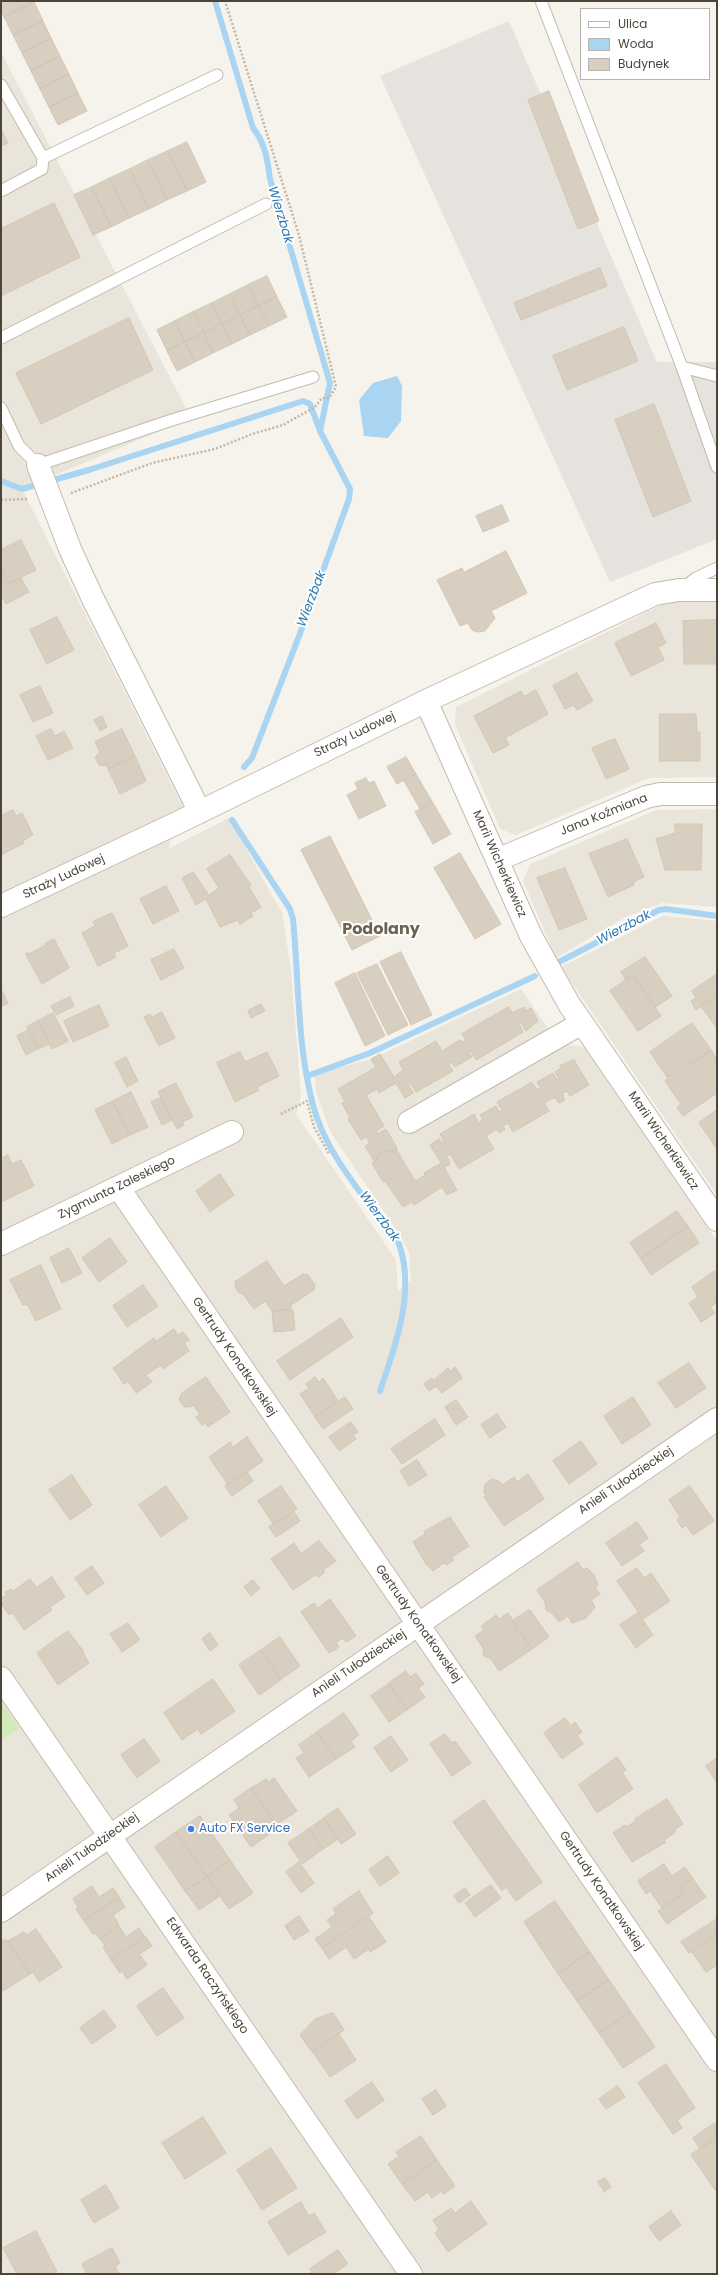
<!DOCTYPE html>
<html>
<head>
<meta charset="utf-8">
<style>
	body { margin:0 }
	#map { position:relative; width:718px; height:2275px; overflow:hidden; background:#f6f3ec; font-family:Poppins,sans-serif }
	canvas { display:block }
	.frame { position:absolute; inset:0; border:2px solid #4b4439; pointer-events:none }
	.legend { position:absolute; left:580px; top:8px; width:130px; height:72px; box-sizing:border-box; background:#fff; border:1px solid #b7b4b0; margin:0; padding:5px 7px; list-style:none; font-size:12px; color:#4b4439 }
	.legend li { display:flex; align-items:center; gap:8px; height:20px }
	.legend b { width:20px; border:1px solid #b7b4b0 }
</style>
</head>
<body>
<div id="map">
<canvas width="718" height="2275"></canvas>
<div class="frame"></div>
<ul class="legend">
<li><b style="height:5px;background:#fff"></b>Ulica</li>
<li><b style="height:11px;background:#a9d4f2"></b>Woda</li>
<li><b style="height:11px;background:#d8cfc1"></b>Budynek</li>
</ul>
</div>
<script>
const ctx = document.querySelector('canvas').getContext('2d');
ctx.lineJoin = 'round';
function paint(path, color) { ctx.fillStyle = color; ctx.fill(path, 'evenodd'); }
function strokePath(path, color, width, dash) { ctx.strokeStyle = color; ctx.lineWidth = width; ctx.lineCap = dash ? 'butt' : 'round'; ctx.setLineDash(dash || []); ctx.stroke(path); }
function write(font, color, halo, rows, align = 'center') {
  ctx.font = font + ' Poppins,sans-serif'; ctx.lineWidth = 4; ctx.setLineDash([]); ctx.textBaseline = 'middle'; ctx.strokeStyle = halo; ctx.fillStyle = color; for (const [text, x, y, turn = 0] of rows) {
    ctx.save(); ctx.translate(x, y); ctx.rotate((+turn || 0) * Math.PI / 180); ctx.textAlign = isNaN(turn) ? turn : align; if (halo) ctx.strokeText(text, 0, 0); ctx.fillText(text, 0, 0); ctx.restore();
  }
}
const residential = new Path2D(`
	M1 52 191 418 22 489 183 807 168 849 229 818 282 913 291 970 301 1097 296 1114 396 1260 398 1291 411 1282 409 1252 398 1232 331 1133 317 1095 314 1074 371 1059 521 989 559 1044 584 1047 717 1241V2274H1Z
	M669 601H717V777L649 778 516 835 500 829 455 724 456 707Z
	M717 809V907L662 903 626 917 556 958 523 881 530 864 656 810Z
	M663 916 717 921V1195L561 967Z`);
const industrial = new Path2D(`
	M509 21 657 362H717V539L610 582 380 76Z`);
const green = new Path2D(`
	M1 1703 19 1728 1 1741Z`);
const water = new Path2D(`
	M397 376 402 386 401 421 388 438 364 436 359 400 373 383Z`);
const stream = new Path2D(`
	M215 1 253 128C265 142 268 162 270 179L330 383 320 431
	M1 481 22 489 92 469 303 401 310 404 320 431 350 489 349 499 301 631 252 758 244 767
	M232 820 290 909 293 919C299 981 297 1045 313 1105 324 1147 352 1181 377 1215 384 1224 397 1236 400 1247 415 1294 395 1347 380 1391
	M559 962 659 910 666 909 717 916
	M307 1076 370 1053 535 976`);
const building = new Path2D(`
	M1 1H33L34 2 4 17 1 10Z
	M34 2 43 21 13 35 4 17Z
	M43 21 51 38 22 53 13 35Z
	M51 38 60 56 31 71 22 53Z
	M60 56 69 74 40 89 31 71Z
	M69 74 78 93 49 107 40 89Z
	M549 91 599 221 578 229 528 100Z
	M78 93 87 111 58 125 49 107Z
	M1 129 8 143 1 146Z
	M187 142 206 182 187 191 168 151Z
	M168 151 187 191 167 200 148 160Z
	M148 160 167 200 149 209 130 169Z
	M130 169 149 209 129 218 110 178Z
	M110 178 129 218 111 227 92 187Z
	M92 187 111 227 93 235 74 195Z
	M54 203 80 257 1 296V229Z
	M600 268 607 286 521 320 514 303Z
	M267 276 277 297 258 306 248 285Z
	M248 285 258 306 240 315 230 294Z
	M230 294 240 315 222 324 212 303Z
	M277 297 287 317 269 326 258 306Z
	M212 303 222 324 204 333 193 312Z
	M258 306 269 326 250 335 240 315Z
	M193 312 204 333 185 342 175 321Z
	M240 315 250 335 232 344 222 324Z
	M129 318 153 370 41 424 16 373Z
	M175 321 185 342 167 351 157 330Z
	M222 324 232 344 213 353 204 333Z
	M624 327 638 361 567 390 553 356Z
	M204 333 213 353 195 362 185 342Z
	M185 342 195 362 177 371 167 351Z
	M654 404 691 501 653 517 615 420Z
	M502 505 509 521 483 532 476 516Z
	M21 540 36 570 9 583 1 568V550Z
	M506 551 527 593 491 611 495 618 485 631 477 632 472 630 468 623 460 626 437 580 462 568 464 572Z
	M1 568 9 583 21 578 29 592 6 604 1 595Z
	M57 617 74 650 47 664 30 630Z
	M717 620V664H684L683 621Z
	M656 623 666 643 658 647 664 660 631 676 615 643Z
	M577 673 593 701 577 710 574 705 565 709 553 686Z
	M40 686 53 713 33 722 20 695Z
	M536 690 548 714 505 738 509 745 493 753 474 716 521 691 524 696Z
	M660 714H696L697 732H700V761H660Z
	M102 716 107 727 100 731 94 720Z
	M51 729 55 736 64 731 73 748 48 760 36 736Z
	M122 729 135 756 108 769 107 766 99 765 95 757 100 752 95 742Z
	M615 739 629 769 606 779 592 748Z
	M135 756 146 781 120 794 108 769Z
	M406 757 416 774 397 784 387 767Z
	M416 774 433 803 420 809 404 781Z
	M366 778 369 783 374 781 386 806 359 819 347 795 358 789 355 783Z
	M433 803 451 834 433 844 415 812Z
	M13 810 16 816 22 813 33 835 23 841 24 843 1 855V816Z
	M675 824H702L701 870H665L656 839 675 833Z
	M330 836 380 936 352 950 301 850Z
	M627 839 644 877 633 882 634 885 608 897 589 854Z
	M460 853 501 924 475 939 434 868Z
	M230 855 251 885 249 887 261 907 251 913 253 916 240 924 238 920 220 927 206 899 196 905 182 878 193 872 209 895 219 888 207 869Z
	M565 868 587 919 559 930 537 878Z
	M166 886 179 911 153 924 140 899Z
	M112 913 128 946 114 953 116 957 98 966 82 933 95 926 93 922Z
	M54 939 69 968 42 984 26 955 27 952 29 954 46 945 45 944Z
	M174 949 184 968 161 980 151 960Z
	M401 952 432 1015 411 1025 380 962Z
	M645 957 672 996 655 1007 633 975 626 980 621 972Z
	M377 964 408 1025 388 1035 357 973Z
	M355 973 385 1036 365 1046 335 983Z
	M717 974V995L696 1010 691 1001 696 998 692 991Z
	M633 975 661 1016 638 1031 610 991Z
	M1 989 8 1003 1 1007Z
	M717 995V1028L701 1006Z
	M70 997 74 1006 56 1015 51 1006Z
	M261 1004 265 1011 251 1018 248 1011Z
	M99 1005 109 1026 73 1042 64 1021Z
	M509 1007 512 1013 524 1007 526 1011 531 1008 538 1021 526 1031 521 1023 519 1024 523 1032 476 1060 471 1051 469 1052 472 1057 455 1067 451 1062 448 1063 453 1071 416 1092 410 1083 408 1084 413 1093 405 1098 396 1083 379 1093 377 1089 366 1095 384 1126 376 1131 378 1134 386 1129 397 1148 388 1153 386 1150 376 1156 378 1160 374 1161 365 1146 370 1143 366 1137 361 1140 348 1119 350 1118 342 1103 345 1102 338 1089 376 1067 371 1059 380 1054 394 1077 403 1070 399 1062 436 1041 442 1051 460 1040 462 1042 466 1040 462 1034Z
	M162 1012 175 1038 159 1046 144 1017 150 1014 152 1017Z
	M53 1013 68 1041 52 1049 38 1021Z
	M38 1021 49 1044 38 1049 27 1027Z
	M692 1023 711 1050 669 1080 650 1052Z
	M29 1030 38 1049 26 1055 17 1036Z
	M711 1050 717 1059V1093L683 1116 677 1107 681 1104 665 1081Z
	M240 1052 245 1062 267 1052 279 1076 257 1087 259 1090 235 1102 217 1063Z
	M126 1057 138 1081 127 1087 115 1063Z
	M574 1060 589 1085 570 1096 567 1091 562 1094 565 1100 559 1103 555 1097 544 1103 549 1111 513 1132 508 1123 503 1126 505 1129 499 1133 497 1129 486 1136 494 1149 459 1169 450 1154 447 1156 450 1164 444 1167 457 1190 447 1195 442 1187 414 1205 412 1202 403 1207 385 1181 383 1182 372 1163 378 1160 376 1156 386 1150 388 1153 396 1149 415 1181 425 1175 424 1173 441 1163 430 1145 439 1139 442 1143 444 1142 440 1134 474 1114 479 1123 483 1120 480 1115 496 1106 499 1112 502 1110 497 1102 532 1082 537 1090 541 1088 537 1082 553 1073 557 1080 559 1079 555 1072 561 1068 560 1066Z
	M176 1083 193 1117 182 1122 184 1125 177 1129 158 1092Z
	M131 1092 148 1127 130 1135 113 1101Z
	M161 1098 172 1120 162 1125 151 1102Z
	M113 1101 130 1135 112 1144 95 1110Z
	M717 1110V1149L699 1123Z
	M8 1155 12 1164 21 1160 34 1186 1 1202V1159Z
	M220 1174 234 1195 210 1212 196 1191Z
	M677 1211 688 1226 641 1259 630 1243Z
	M688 1226 699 1243 651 1275 641 1259Z
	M110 1238 127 1262 99 1282 82 1258Z
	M69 1248 82 1273 62 1283 50 1258Z
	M267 1261 284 1286 303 1274 308 1275 315 1285 314 1290 291 1305V1310L272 1311 265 1301 254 1309 243 1294 238 1292 235 1287V1282Z
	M41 1265 61 1309 36 1321 27 1304 23 1305 10 1280Z
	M715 1271 717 1275V1302L711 1307 715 1313 701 1322 689 1303 698 1297 692 1287Z
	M143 1285 158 1306 127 1327 113 1306Z
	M291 1310H293L295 1330 274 1332 272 1311Z
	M341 1318 353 1337 290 1380 277 1361Z
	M174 1329 178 1335 183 1332 189 1340 184 1343 189 1351 163 1369 161 1365 146 1375 152 1382 136 1393 128 1381 124 1384 113 1368 154 1338 156 1341Z
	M689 1363 706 1388 676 1408 658 1383Z
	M455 1367 462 1378 442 1393 436 1386 429 1391 424 1384 432 1378 433 1381 448 1368 450 1371Z
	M206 1377 230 1412 208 1427 206 1423 202 1425 196 1417 200 1414 193 1405 190 1407H184L179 1400 181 1394Z
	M315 1377 319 1382 323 1378 338 1401 315 1417 300 1394 309 1388 306 1384Z
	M345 1397 353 1409 323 1429 315 1417Z
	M633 1397 651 1425 622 1444 604 1416Z
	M456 1400 468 1417 456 1425 445 1407Z
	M497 1414 506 1427 490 1438 481 1425Z
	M435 1419 445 1435 402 1464 391 1449Z
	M351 1422 358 1432 353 1435 356 1439 339 1451 329 1437Z
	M247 1437 263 1461 228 1485 209 1457 230 1442 233 1447Z
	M581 1441 597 1464 569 1484 553 1461Z
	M417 1460 427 1475 409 1486 400 1471Z
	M247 1472 253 1481 232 1496 225 1486Z
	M528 1474 544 1499 504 1526 484 1497 486 1496 484 1492 485 1484 492 1479 500 1482 502 1485 514 1477 517 1482Z
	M72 1475 92 1505 70 1520 49 1490Z
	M166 1486 188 1518 161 1537 139 1505Z
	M281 1486 297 1509 274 1525 258 1501Z
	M690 1486 714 1521 693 1535 686 1525 682 1528 677 1520 680 1517 669 1500Z
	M294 1512 300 1521 276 1537 269 1527Z
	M450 1517 469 1546 451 1558 454 1560 446 1565 444 1563 433 1571 426 1564 413 1542 425 1534 424 1532Z
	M637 1522 648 1538 639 1545 644 1551 622 1566 606 1543Z
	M319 1541 336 1561 324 1569V1573L319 1577 315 1575 293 1590 271 1559 294 1543 301 1553Z
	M578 1562 583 1570 587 1568 594 1575 598 1585 595 1587 600 1594 591 1600 595 1607 586 1618 572 1623 568 1616 559 1622 553 1614 546 1610 545 1602 537 1590Z
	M92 1566 104 1583 87 1595 75 1578Z
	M637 1568 644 1578 651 1573 670 1601 643 1619 617 1581Z
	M52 1577 65 1597 50 1607 52 1610 24 1630 13 1613 9 1615 1 1603 4 1601 2 1598 7 1595 5 1592 11 1589 13 1591 30 1579 36 1587Z
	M253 1580 260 1588 251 1596 244 1587Z
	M330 1599 356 1636 346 1642 343 1638 336 1642 339 1647 329 1653 301 1612 314 1603 318 1608Z
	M530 1610 549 1637 532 1649 521 1633 519 1635 516 1630 518 1629 513 1620Z
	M508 1613 518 1629 516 1631 519 1635 521 1633 532 1649 499 1671 491 1659 484 1656 483 1648 475 1636 484 1630 481 1626 496 1615 499 1619Z
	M638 1613 653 1635 636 1648 620 1625Z
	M128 1623 140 1640 122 1652 110 1634Z
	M68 1631 84 1652 83 1653 89 1663 58 1685 37 1653Z
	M210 1633 218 1645 210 1651 202 1639Z
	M280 1637 300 1666 281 1679 261 1650Z
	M261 1650 281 1680 259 1695 239 1665Z
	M406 1671 410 1677 416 1673 424 1684 418 1688 425 1697 407 1710 389 1683Z
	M213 1679 235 1711 201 1734 198 1729 182 1740 164 1713Z
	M389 1684 407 1710 389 1722 371 1696Z
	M344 1713 359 1735 351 1741 355 1747 336 1759 317 1732Z
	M565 1718 571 1726 575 1722 582 1732 577 1735 583 1744 562 1759 544 1733Z
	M317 1732 336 1759 309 1777 296 1758 304 1753 299 1745Z
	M445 1734 452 1743 455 1741 471 1763 452 1776 430 1744Z
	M391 1736 408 1760 391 1772 374 1748Z
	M144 1739 160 1761 137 1778 121 1755Z
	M617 1757 626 1770 622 1772 633 1789 597 1813 579 1785Z
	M717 1758V1783L706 1766Z
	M274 1778 297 1811 276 1825 251 1788 266 1779 268 1782Z
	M251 1788 278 1828 251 1847 229 1815 239 1808 234 1800Z
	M667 1799 683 1824 674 1830 676 1832 664 1840 666 1842 632 1862 613 1833 625 1825 626 1827 636 1821 635 1819Z
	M484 1800 542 1882 516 1901 506 1887 502 1891 453 1822Z
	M338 1808 356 1834 341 1844 324 1818Z
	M200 1816 230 1860 207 1877 176 1832Z
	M324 1818 338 1839 323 1849 309 1829Z
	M309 1829 323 1849 302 1864 288 1843Z
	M176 1832 207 1877 185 1891 155 1847Z
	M388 1856 399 1873 380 1886 369 1870Z
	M230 1860 253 1893 229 1909 207 1877Z
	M299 1862 314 1883 301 1893 286 1872Z
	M664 1864 672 1876 685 1867 693 1879 679 1888 683 1894 662 1908 650 1891 646 1894 638 1881Z
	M207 1877 220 1896 199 1910 185 1891Z
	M693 1879 706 1897 667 1924 658 1911 683 1894 679 1888Z
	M491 1885 501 1898 475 1917 465 1903Z
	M92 1886 99 1897 113 1888 119 1897 84 1921 76 1909 78 1907 73 1899Z
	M465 1888 470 1895 459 1903 454 1896Z
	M359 1891 373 1913 322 1948 315 1939 332 1927 327 1920 336 1914 333 1909Z
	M119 1897 125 1907 113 1915 119 1925 100 1939 95 1933 93 1934 84 1921Z
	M555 1901 590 1952 558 1974 524 1922Z
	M299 1916 309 1931 294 1940 285 1926Z
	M369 1917 386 1942 370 1952 369 1949 354 1959 346 1947 329 1959 322 1948Z
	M717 1919V1934L689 1953 681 1942Z
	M119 1926 126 1937 139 1928 145 1937 111 1960 103 1947 105 1946 100 1939Z
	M36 1929 62 1967 39 1982 33 1972 30 1974 8 1941 24 1932 27 1935Z
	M717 1934V1965L706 1972 692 1952Z
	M146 1937 152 1946 139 1954 147 1965 127 1979 122 1971 120 1973 111 1960Z
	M5 1940 8 1941 30 1974 3 1991 1 1987V1942Z
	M590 1952 609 1980 577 2001 558 1974Z
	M609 1980 631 2012 599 2033 577 2001Z
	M163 1988 184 2018 157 2036 137 2006Z
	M104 2010 116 2027 92 2044 80 2028Z
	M631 2012 655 2047 623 2068 599 2033Z
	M333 2013 344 2030 312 2052 300 2035 315 2019Z
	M339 2034 356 2060 330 2077 313 2052Z
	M666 2064 695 2108 677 2120 682 2128 673 2134 638 2083Z
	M372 2082 384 2100 357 2119 345 2101Z
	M618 2086 625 2097 606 2109 599 2099Z
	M436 2090 446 2106 433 2115 422 2099Z
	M203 2117 226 2153 185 2179 162 2143Z
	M715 2123 717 2138 700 2149 693 2138Z
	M421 2136 437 2160 402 2184 388 2164 399 2156 396 2152Z
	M717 2137V2189L715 2190 691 2155Z
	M271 2148 297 2188 262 2210 237 2170Z
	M437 2160 455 2186 443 2194 441 2191 432 2198 428 2192 415 2201 402 2184Z
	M605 2178 611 2187 604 2192 598 2182Z
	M106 2185 119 2208 94 2223 81 2200Z
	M471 2201 487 2224 448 2252 435 2233 439 2229 433 2220 451 2208 455 2213Z
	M301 2202 309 2216 314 2213 326 2232 288 2255 268 2222Z
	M671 2211 681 2225 659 2241 649 2227Z
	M36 2231 57 2272 53 2274H17L3 2248Z
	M112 2248 120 2263 115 2266 119 2274H87L82 2264Z
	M338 2250 348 2264 333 2274H309L312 2272 310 2269Z`);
const path = new Path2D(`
	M71 493 152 463 215 449 252 434 283 425 315 407 322 398H329L336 387 299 235 225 1
	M1 500 29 499
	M281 1114 307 1101 314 1127 329 1154`);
const lane = new Path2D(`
	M541 1 682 367 717 467
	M1 85 43 158 42 169 1 191
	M43 158 217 75
	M1 338 266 204
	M682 367 717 376
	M1 408 19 446 38 465 172 420 313 377
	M683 588 696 578 717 568`);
const street = new Path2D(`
	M38 465 70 549 93 599 200 812
	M426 701 531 936 569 1004 717 1220
	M497 860 646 797 660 794H717
	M1 906 177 823 426 701 655 594 679 590H717
	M409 1122 582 1023
	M118 1187 717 2060
	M1 1244 232 1132
	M1 1678 411 2274
	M1 1911 717 1419`);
const markers = [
	[191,1829,4,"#3f7fe0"]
];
const streetNames = [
	["Straży Ludowej",355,735,-26],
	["Jana Koźmiana",604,815,-22],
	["Marii Wicherkiewicz",499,864,66],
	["Straży Ludowej",64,877,-25],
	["Marii Wicherkiewicz",663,1141,56],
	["Zygmunta Zaleskiego",117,1188,-26],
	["Gertrudy Konatkowskiej",234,1357,56],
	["Anieli Tułodzieckiej",626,1481,-34],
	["Gertrudy Konatkowskiej",418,1624,55],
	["Anieli Tułodzieckiej",359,1664,-34],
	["Anieli Tułodzieckiej",92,1848,-35],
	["Gertrudy Konatkowskiej",601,1891,56],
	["Edwarda Raczyńskiego",207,1976,56]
];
const shopNames = [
	["Auto FX Service",199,1829]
];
const waterNames = [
	["Wierzbak",280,215,73],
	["Wierzbak",312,599,-69],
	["Wierzbak",624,928,-28],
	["Wierzbak",379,1217,54]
];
const districtNames = [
	["Podolany",381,930]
];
paint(residential, '#eae5da');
paint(industrial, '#e6e2dd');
paint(green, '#d2eab5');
paint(water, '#a9d4f2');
strokePath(stream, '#a9d4f2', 6);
paint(building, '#d8cfc1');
strokePath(building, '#d3c7b4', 1);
strokePath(lane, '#c2bbae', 13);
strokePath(street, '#c2bbae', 24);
strokePath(path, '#c4b79f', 2.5, [2, 2]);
strokePath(lane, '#fff', 11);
strokePath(street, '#fff', 22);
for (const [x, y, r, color] of markers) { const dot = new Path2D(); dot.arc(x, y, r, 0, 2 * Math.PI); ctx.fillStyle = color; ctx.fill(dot); strokePath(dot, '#fff', 1.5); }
write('12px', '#4b4439', '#fff', streetNames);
write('12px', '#366cbe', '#fff', shopNames, 'left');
write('italic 13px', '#2e7ab2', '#fff', waterNames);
write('bold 16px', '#6e6250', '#fff', districtNames);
</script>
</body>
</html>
